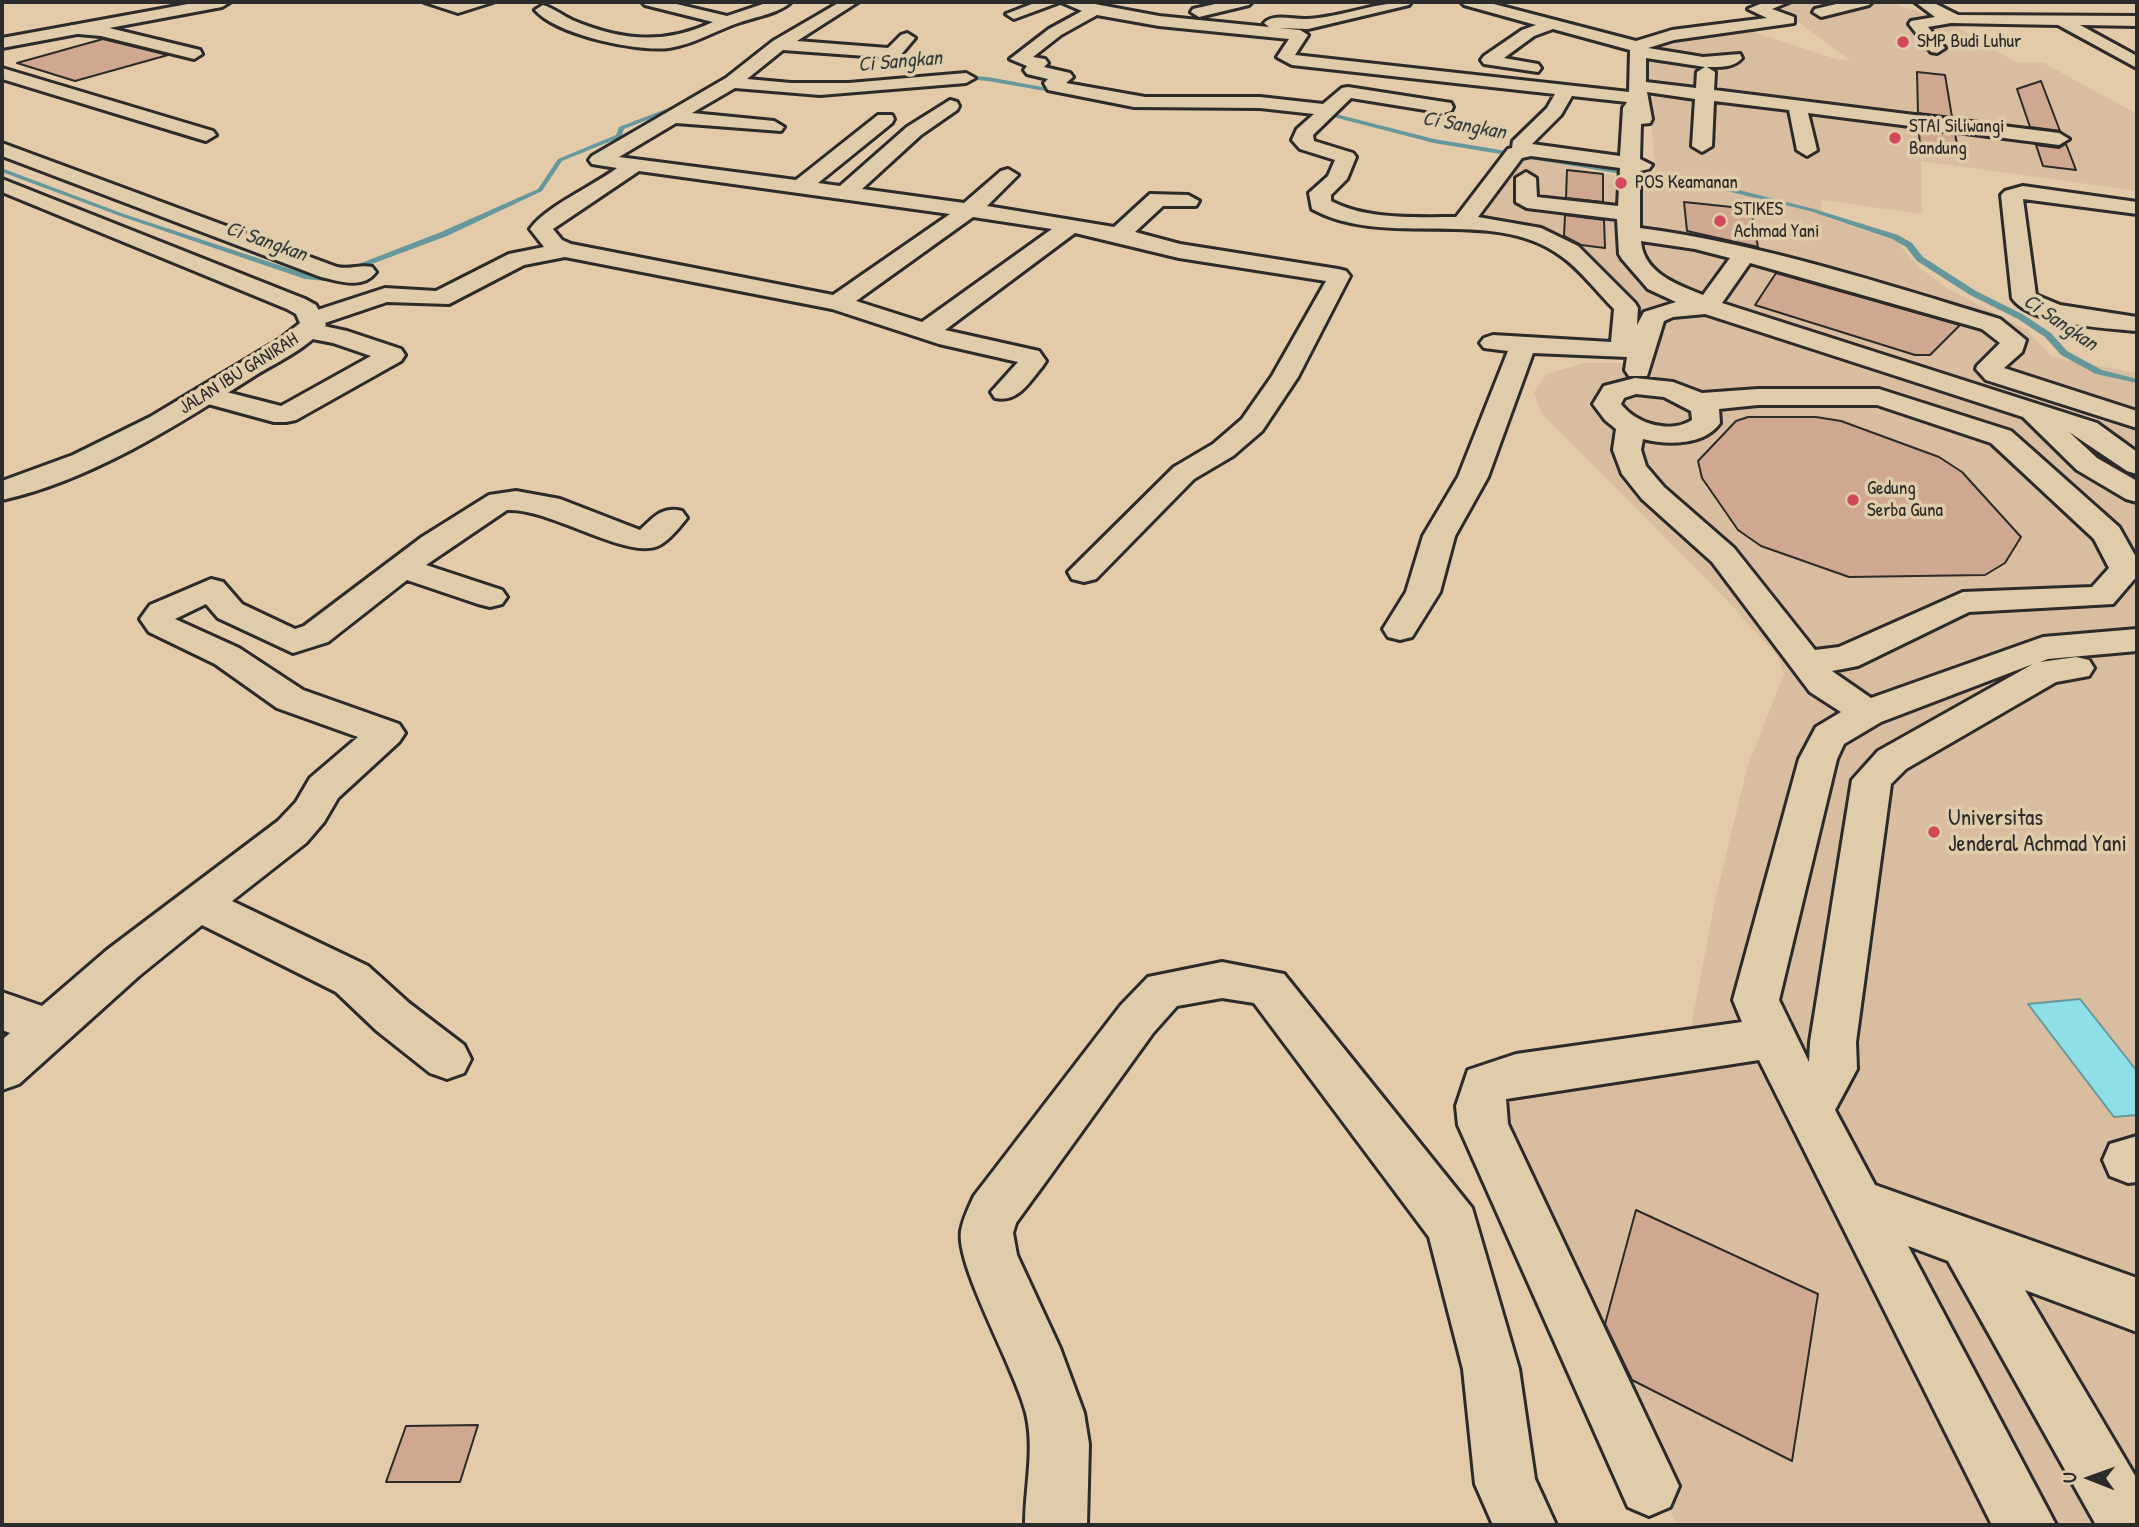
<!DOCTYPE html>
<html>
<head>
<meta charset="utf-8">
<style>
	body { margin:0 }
	#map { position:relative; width:2139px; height:1527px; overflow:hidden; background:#e3cbaa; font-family:"Patrick Hand",sans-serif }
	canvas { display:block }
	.frame { position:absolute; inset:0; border:4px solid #2b2b2b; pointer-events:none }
	.north { position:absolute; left:2055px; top:1443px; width:70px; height:70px; -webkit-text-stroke:5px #deccaa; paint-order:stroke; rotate:271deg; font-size:19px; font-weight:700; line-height:28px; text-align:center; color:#2b2b2b }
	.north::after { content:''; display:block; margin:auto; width:24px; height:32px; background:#2b2b2b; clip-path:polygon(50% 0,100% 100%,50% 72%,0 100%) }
</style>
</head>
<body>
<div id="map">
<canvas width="2139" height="1527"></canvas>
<div class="frame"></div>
<div class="north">U</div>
</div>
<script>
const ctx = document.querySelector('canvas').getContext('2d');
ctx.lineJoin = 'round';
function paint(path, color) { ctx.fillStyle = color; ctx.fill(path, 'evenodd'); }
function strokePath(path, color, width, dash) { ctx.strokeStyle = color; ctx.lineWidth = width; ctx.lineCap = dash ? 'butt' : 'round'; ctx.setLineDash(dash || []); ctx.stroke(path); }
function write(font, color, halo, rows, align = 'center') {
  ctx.font = font + ' "Patrick Hand",sans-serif'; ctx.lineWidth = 7; ctx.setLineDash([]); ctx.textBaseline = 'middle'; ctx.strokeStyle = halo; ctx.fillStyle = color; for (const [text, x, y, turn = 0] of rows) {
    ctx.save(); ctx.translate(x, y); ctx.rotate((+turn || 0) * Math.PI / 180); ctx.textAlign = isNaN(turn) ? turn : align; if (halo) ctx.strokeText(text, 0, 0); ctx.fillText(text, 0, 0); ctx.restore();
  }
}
const built = new Path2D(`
	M1786 2H1890L1951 23 2015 62 2044 63 2137 114V191L1921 161 1922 214 1821 200 1823 216 1896 241 1920 268 1947 288 2027 330 2052 357 2137 373V1525H1677L1496 1125 1492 1101 1688 1043 1716 896 1747 768 1784 674 1778 657 1726 599 1541 413 1534 392 1547 374 1585 363H1625L1629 351 1632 309 1576 251 1469 215 1516 156 1571 165 1594 173 1656 181 1646 58 1661 44 1687 35 1744 29 1839 60H1850L1795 20 1758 9Z`);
const water = new Path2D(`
	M2080 999 2137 1071V1115L2114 1117 2028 1004Z`);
const stream = new Path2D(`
	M956 75 988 77 1134 104 1131 106 988 81 954 78Z
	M690 100 695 101 624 129 621 137 562 161 542 191 447 236 326 281 305 279 120 216 2 172V168L4 169 124 214 309 275 325 277 441 232 538 189 558 159 616 135 619 127Z
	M1320 110 1434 139 1731 188 1814 209 1898 235 1912 243 1923 257 1976 291 2024 315 2051 333 2067 351 2102 370 2137 379V383L2096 374 2061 355 2045 337 2018 319 1970 295 1917 261 1906 247 1892 239 1810 211 1731 192 1434 143 1318 113Z`);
const building = new Path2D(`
	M103 39 168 55 75 81 17 63Z
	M1917 72 1945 75 1952 117 1918 113Z
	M2041 81 2060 131 2030 127 2017 89Z
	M1919 130 1955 134 1959 154 1920 149Z
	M2066 144 2076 170 2043 166 2036 145 2059 148Z
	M1567 170 1603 174V202L1566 198Z
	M1684 202 1751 209 1758 247 1687 231Z
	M1565 215 1604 220 1605 248 1581 245 1564 236Z
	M1776 273 1960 325 1930 355H1915L1755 305Z
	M1748 417H1816L1841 421 1939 457 1962 472 2021 537 2005 563 1985 575 1849 577 1761 546 1738 530 1702 478 1698 461 1736 421Z
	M1636 1210 1818 1294 1792 1461 1632 1380 1605 1324Z
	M478 1425 460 1482H386L406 1426Z`);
const minor = new Path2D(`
	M424 2H493L458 13Z
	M642 2H668L727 16 769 2H791C780 13 755 17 741 22 716 30 695 44 669 48 637 52 557 35 535 10L543 5C553 8 562 15 572 20 622 41 664 45 713 22L645 5Z
	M840 2H858L797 41 888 48 901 35 907 33 915 38 899 57 893 58 783 50 747 79 791 83H849L966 73 975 78 966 83 820 95 735 88 692 113 774 121 784 127 781 131 676 123 619 157 796 180 878 115H892L894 119 892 123 818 183 840 186 907 127 950 100 957 102 959 106 957 110 921 135 862 189 964 203 1001 171 1008 169 1018 175 987 206 1114 227 1150 194 1188 195 1199 201 1196 206H1163L1135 232 1180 244 1338 269 1346 271 1350 276 1298 377 1262 431 1233 456 1194 479 1096 579 1084 582 1072 579 1068 572 1174 467 1213 444 1242 419 1272 376 1326 281 1179 258 1075 233 945 330 1039 351 1046 361 1042 367C1029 382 1018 403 995 398L991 392 1018 362 939 344 832 309 565 257 524 265 449 304 387 302 319 325 347 331 401 349 405 355 401 361 296 420 286 422H274L197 401 193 395 197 389 207 387 281 406 371 356 333 343 297 336 293 331 302 324 299 320 302 315 385 288 436 291 509 254 544 247 530 229C545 207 593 186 617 168L592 164 589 160 592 156 726 78 773 41ZM639 171 950 214 833 295 571 244 562 240 553 229ZM973 217 1052 229 922 322 856 301Z
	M1037 2H1060L1014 19 1006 14Z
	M1061 2H1084L1159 16 1269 27 1264 23C1274 13 1294 20 1307 19 1343 17 1375 2 1411 2L1409 5 1308 29 1278 28 1300 30 1308 35 1295 55 1629 92 1630 50 1553 29 1534 36 1504 58 1538 64 1541 68 1538 72 1484 64 1481 60 1484 56 1522 30 1536 25 1464 5 1461 2H1486L1636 41 1672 30 1767 18 1748 9 1765 2H1789L1772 9 1794 17V23L1674 40 1648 48 1703 57 1740 54 1742 58C1734 68 1719 67 1707 67L1715 72 1714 90 2059 133 2069 139 2059 145 1808 113 1817 150 1807 156 1797 150 1789 110 1714 101 1712 146 1702 152 1692 146 1695 99 1647 92 1652 119 1650 123 1641 124 1640 159 1652 165 1649 169 1640 171V228C1762 244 1881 283 2000 319L2026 340 2022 352 2004 368 2137 411V428L1986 380 1976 369 1977 366 2000 343 1982 329 1750 263 1722 303 2097 423 2137 452V474L2127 471 2069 432 2097 458 2137 481V502L2126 499 2077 470 2023 417 1705 314 1673 317 1664 321 1647 376H1629L1625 370 1627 357 1533 353 1488 477 1455 536 1440 592 1412 637 1400 640 1388 637 1383 629 1406 592 1423 536 1458 477 1508 351 1484 348 1480 343 1484 338 1493 335 1611 342 1614 309C1597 292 1581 270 1561 256 1492 205 1387 250 1312 209L1309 193 1328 176 1335 160 1300 149 1292 140 1297 129 1314 114 1260 108 1134 107 1048 90 1044 83 1048 79 1027 74 1024 70 1027 66 1010 59 1049 29 1082 11ZM1097 15 1159 26 1289 39 1277 57 1292 65 1555 94 1547 108 1513 141 1512 148 1508 149 1456 217C1417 217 1366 220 1331 201V195L1347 179 1356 157 1353 153 1314 141 1313 135 1351 98 1444 113 1451 111 1453 107 1451 103 1348 87 1342 88 1323 104 1260 97H1145L1066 83 1073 77 1070 73 1044 67 1048 63 1045 59 1033 57 1061 35ZM1646 58 1705 67 1697 72 1696 88 1646 82ZM1572 96 1627 102 1623 108 1620 156 1532 144 1561 115ZM1531 156 1620 168 1618 206 1537 197 1536 178 1526 172 1516 178V202L1527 208 1617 219 1619 254 1622 259 1648 289 1676 302 1644 312 1637 325 1638 308 1635 303 1578 246 1541 228 1478 217 1522 158ZM1641 241 1695 249 1730 258 1703 295C1678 285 1643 273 1641 241Z
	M1224 2H1252L1249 5 1199 17 1191 12 1193 9Z
	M1845 2H1872L1869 5 1821 17 1813 12 1815 9Z
	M1915 2H1932L1958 15 2137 16V26L2080 25 2137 56V68L2058 25 1951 23 1928 27 1945 48 1937 53 1931 52 1909 24 1911 21 1935 17Z
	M72 25 101 26 200 50 202 54 194 59 101 36 66 33 64 30Z
	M2 68 213 131 216 135 206 141 199 139 2 79Z
	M2 143 337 267C350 270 360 264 372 267L376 272C363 290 338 281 321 277L2 156Z
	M2023 186 2137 202V214L2023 199 2036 295 2060 305 2137 317V331C2106 328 2030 325 2012 298L2001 195 2005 191Z
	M1635 378 1673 382 1702 393 1758 389H1879L2011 431 2119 527 2137 559V576L2113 604 1969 612 1858 666 1832 671 1871 698 2043 637 2137 629V651L2048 659 2040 662 2076 657 2089 660 2094 668 2089 676 2056 682 1906 769 1891 784 1856 1042 1857 1069 1835 1110 1875 1185 2137 1278V1332L2025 1290 2137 1479V1525H2096L1948 1261 1908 1246 2056 1525H1992L1759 1060 1506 1099 1508 1124 1679 1486 1670 1507 1649 1516 1628 1507 1458 1125 1456 1106 1468 1070 1516 1054 1742 1022 1733 1000 1799 759 1816 727 1841 712 1810 692 1712 562 1642 499 1622 474 1613 450 1616 429 1605 420 1593 404 1604 386ZM1636 394 1664 397 1691 411 1692 420C1670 434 1636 424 1621 404L1624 398ZM1758 405H1877L1991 443 2094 539 2109 568 2092 587 1963 592 1839 647 1815 650 1734 548 1664 487 1646 466 1641 450 1643 439C1667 445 1704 446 1720 423L1719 409ZM2033 664 1878 751 1852 780 1810 1042 1809 1062 1779 1000 1837 759 1844 744 1881 722Z
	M516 491 560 499 640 530C654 517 662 506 682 511L687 518C680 527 669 540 660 545 630 562 549 507 507 510L426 565 502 590 507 597 502 604 490 607 478 604 407 580 328 642 293 653 218 618 206 604 175 619 239 648 303 690 399 724 405 733 399 742 338 798 324 822 306 843 232 901 368 966 409 1003 464 1045 471 1059 464 1073 447 1079 430 1073 377 1031 336 992 202 925 139 976 19 1084 2 1090V1040L10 1033 2 1030V992L42 1006 107 950 278 821 296 802 310 778 358 737 277 708 215 664 149 632 140 619 150 605 211 579 223 582 242 604 295 629 304 626 422 537 489 495Z
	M1222 962 1284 974 1472 1208 1519 1369 1535 1479 1556 1525H1493L1475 1484 1463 1369 1429 1237 1254 1003 1222 998 1177 1006 1153 1033 1016 1223 1013 1233 1017 1255 1060 1348 1084 1413 1089 1444 1087 1525H1025C1025 1487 1035 1450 1026 1413 1015 1368 956 1267 961 1231 963 1219 969 1207 974 1196L1121 1005 1148 977Z
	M2137 1136V1182L2128 1183 2110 1176 2103 1160 2110 1144Z`);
const major = new Path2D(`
	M199 2H230L222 7 2 48V38Z
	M2 179 305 299 316 305 326 325C310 347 279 361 256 375 179 424 92 480 2 500V481L73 455 150 417 280 339 300 323 296 314 287 309 2 192Z`);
const markers = [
	[1903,42,7,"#d1495b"],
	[1895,138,7,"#d1495b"],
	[1621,183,7,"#d1495b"],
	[1720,221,7,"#d1495b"],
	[1853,500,7,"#d1495b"],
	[1934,832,7,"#d1495b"]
];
const farPoinames = [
	["SMP Budi Luhur",1917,42],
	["STAI Siliwangi",1909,127],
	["Bandung",1909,149],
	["POS Keamanan",1635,183],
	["STIKES",1734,210],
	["Achmad Yani",1734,232],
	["Gedung",1867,489],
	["Serba Guna",1867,511]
];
const farStreetnames = [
	["JALAN IBU GANIRAH",239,374,-32]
];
const farWaternames = [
	["Ci Sangkan",900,62,-5],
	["Ci Sangkan",1464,126,10],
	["Ci Sangkan",266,242,19],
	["Ci Sangkan",2060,323,34]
];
const poiNames = [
	["Universitas",1948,819],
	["Jenderal Achmad Yani",1948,845]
];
paint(built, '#d9bda0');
paint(water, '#8edfe6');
strokePath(water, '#66979b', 2);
paint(stream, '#66979b');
paint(building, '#d0a791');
strokePath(building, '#2b2b2b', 2);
strokePath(minor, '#2b2b2b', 6);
strokePath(major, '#2b2b2b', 6);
paint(minor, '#deccaa');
paint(major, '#deccaa');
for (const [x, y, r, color] of markers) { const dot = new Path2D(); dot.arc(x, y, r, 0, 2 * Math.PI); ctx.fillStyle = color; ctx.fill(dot); strokePath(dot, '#deccaa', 2.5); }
write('19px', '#2b2b2b', '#deccaa', farPoinames, 'left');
write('19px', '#2b2b2b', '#deccaa', farStreetnames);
write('italic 21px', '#353d3e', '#deccaa', farWaternames);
write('23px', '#2b2b2b', '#deccaa', poiNames, 'left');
</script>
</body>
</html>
